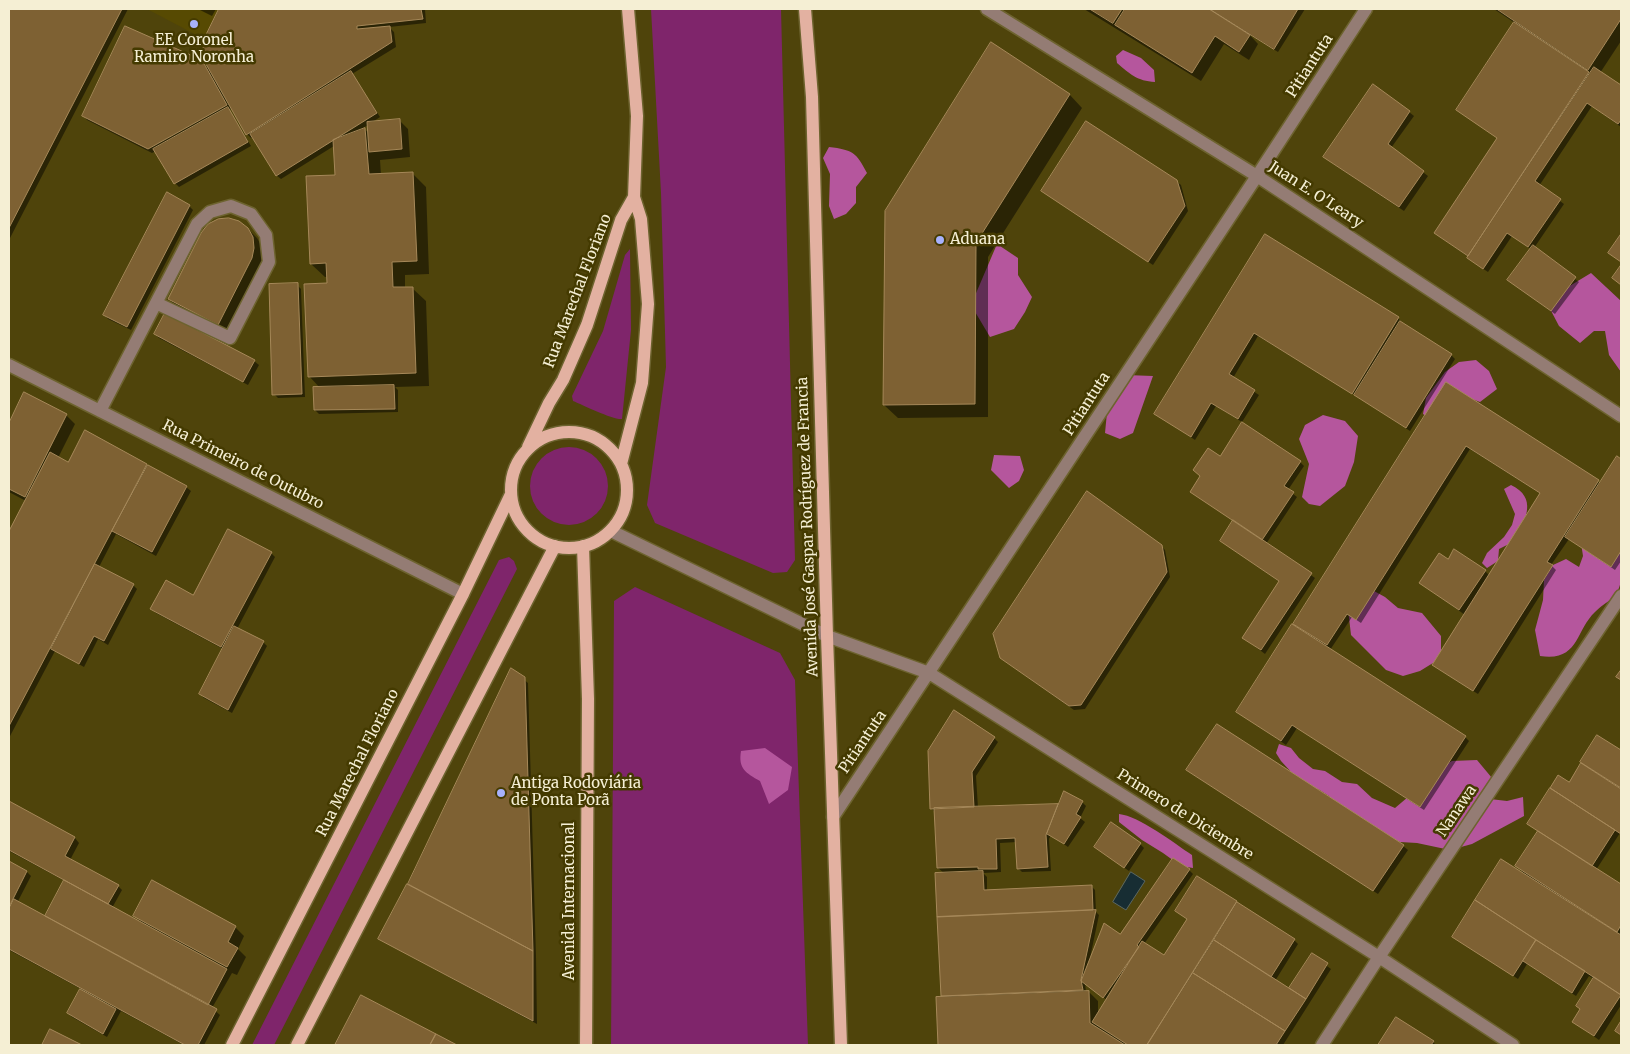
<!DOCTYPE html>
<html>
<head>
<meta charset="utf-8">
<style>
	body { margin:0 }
	#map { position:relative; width:1630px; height:1054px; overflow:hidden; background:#4f440b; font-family:Merriweather,serif }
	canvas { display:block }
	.frame { position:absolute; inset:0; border:10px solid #f5efd4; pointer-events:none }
</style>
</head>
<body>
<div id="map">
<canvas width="1630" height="1054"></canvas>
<div class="frame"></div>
</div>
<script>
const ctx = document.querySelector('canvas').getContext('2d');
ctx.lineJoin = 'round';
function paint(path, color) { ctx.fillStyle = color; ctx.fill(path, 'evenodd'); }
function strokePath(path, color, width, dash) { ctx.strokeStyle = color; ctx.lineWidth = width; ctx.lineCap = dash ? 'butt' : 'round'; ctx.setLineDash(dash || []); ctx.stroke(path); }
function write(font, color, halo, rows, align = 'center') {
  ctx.font = font + ' Merriweather,serif'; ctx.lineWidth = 5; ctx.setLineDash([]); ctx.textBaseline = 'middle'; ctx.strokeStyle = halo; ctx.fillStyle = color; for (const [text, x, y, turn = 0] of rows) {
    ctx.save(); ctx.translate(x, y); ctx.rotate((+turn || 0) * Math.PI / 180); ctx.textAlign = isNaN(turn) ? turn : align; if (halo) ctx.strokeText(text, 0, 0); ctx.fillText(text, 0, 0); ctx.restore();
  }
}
const built = new Path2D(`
	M147 9H219L204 39Z`);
const green = new Path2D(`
	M651 9H781L795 560 787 572 773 573 655 523 647 505 666 367 661 193Z
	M630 249 631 330 622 419C613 420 583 405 573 401L572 396 603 331 625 255Z
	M530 486a39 39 0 1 1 78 0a39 39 0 1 1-78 0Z
	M509 557 514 561 517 569 274 1045H252L499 560Z
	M635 587 780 653 795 680 808 1045H611L614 601Z`);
const forest = new Path2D(`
	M1123 50 1141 58 1154 70 1155 82C1137 81 1130 74 1117 63L1116 56Z
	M829 147C853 150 856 152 867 173L856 187V203L846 214 834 219 829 206 830 174 823 158Z
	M997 244 1018 258V275L1032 297 1025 312 1014 329 990 337 971 305Z
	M1591 273 1621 301V372L1609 355 1605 331H1594L1580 343 1559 326 1548 305 1563 290Z
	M1476 360 1489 371 1497 389 1480 402 1461 395 1432 420 1423 414 1426 398 1445 372 1459 362Z
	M1126 375 1153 376 1133 433 1120 439 1105 433 1108 402Z
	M1323 415 1345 421 1358 436 1354 462 1345 486 1320 506 1309 504 1302 497 1309 464 1299 439 1305 425Z
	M994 455 1020 456 1024 470 1019 481 1009 488 991 470Z
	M1511 485C1538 498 1525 519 1517 540L1499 549 1498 561 1487 568 1482 563 1487 553 1504 537 1512 525 1515 514 1504 489Z
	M1621 534C1621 545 1624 572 1621 581 1617 600 1607 600 1595 612 1575 631 1579 662 1540 656L1535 630 1543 600 1544 580 1553 565 1566 559 1579 567 1583 556 1581 543H1609Z
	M1374 591 1385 597 1398 608 1422 613 1441 636V658L1420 671 1403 676 1386 670 1351 635 1348 609Z
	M1279 744 1291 748 1299 758 1313 769 1325 771 1342 782 1357 784 1372 798 1395 808 1421 786 1437 769 1452 761 1477 760 1492 778 1490 799 1507 801 1523 797 1524 816 1472 844 1450 850 1417 843 1400 842 1337 812 1329 796 1318 789H1312L1293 774 1281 761 1276 753Z
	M765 748 792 767 788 790 769 804 760 781C746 773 738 769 741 751Z
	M1119 814C1139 816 1174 843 1192 855L1193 868 1181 866 1163 853 1142 840 1119 822Z`);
const water = new Path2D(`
	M1131 872 1145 881 1126 910 1113 902Z`);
const shadow = new Path2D(`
	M9 9H128L9 240Z
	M198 9H216L212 16Z
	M221 9H425L426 23 389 27 394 32 396 47 352 74 380 117 371 123 399 120 408 129 410 157 380 160 381 175 412 173 426 187 429 274 405 275V288H412L426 301 429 386 395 387 398 390V412L319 414 315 410 320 388 309 376 329 284 328 277H325L311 264 336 177 334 146 281 179 276 175 253 137 251 138 247 134 232 108 229 110 251 146 179 187 175 183 156 151 152 153 87 120 83 115 201 61 209 69 205 39ZM368 125 369 133 363 128Z
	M1084 9H1305L1278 52 1248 33 1258 44 1249 60 1224 44 1201 81Z
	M1494 9H1621V41L1600 73 1621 87V127L1592 106 1539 186 1564 204 1534 248 1579 282 1555 314 1513 284 1531 249 1512 236 1488 272 1473 262 1469 257 1440 237 1498 138 1458 110 1515 23Z
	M1069 94 1082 108 988 257V417L898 418 884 405 886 212Z
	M1409 112 1414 116 1391 148 1428 176 1404 211 1329 161Z
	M1176 181 1181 185 1188 211 1153 265 1042 191Z
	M189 206 193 210 131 330 108 319 104 314Z
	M247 228 257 238 262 247 263 258 260 268 227 333 178 308 169 299Z
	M1265 236 1398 318 1402 323 1451 355 1455 359 1410 431 1357 396 1258 336 1233 378 1259 395 1242 422 1216 406 1195 440 1156 414Z
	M297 285 301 289 305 397 278 398 274 394Z
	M166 314 254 361 259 365 248 385 159 338 155 334Z
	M1446 384 1601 484 1617 458 1621 461V561L1615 570 1569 539 1551 565 1556 570 1478 694 1438 669 1434 665 1465 615 1421 583 1448 561 1485 571 1490 576 1541 494 1470 449 1361 623 1352 617 1330 650 1465 737 1469 741 1424 810 1297 728 1286 745 1238 712Z
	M25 394 66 415 75 424 58 458 68 463 85 432 186 487 191 491 156 556 116 534 99 567 133 585 137 589 108 645 98 639 84 667 55 651 9 738V533L26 501 9 492V425Z
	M1220 457 1300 462 1304 466 1288 490 1297 497 1266 544 1315 578 1265 654 1244 638 1280 582 1221 541 1234 521Z
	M1161 546 1165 550 1170 577 1085 709 1074 710 1006 662Z
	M271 553 275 557 237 629 263 642 267 646 232 713 204 698 200 694 223 649 156 613 152 609 194 596Z
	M512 670 528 683 536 956 537 1024 384 942 380 938 408 884Z
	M1217 726 1403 846 1408 850 1378 894 1192 774Z
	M1598 737 1621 752V834L1620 833 1596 870 1621 885V1005L1599 1040 1574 1022 1594 979 1589 976 1576 996 1527 964 1518 979 1453 936 1501 860 1524 875V874L1517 866Z
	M994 738 998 742 976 776 978 808 1060 805 1082 802 1086 806 1080 818 1085 822 1068 847 1051 835 1049 839 1051 871 1022 872 1018 868 1017 842 1000 843 1001 872 983 873 987 877V891L1091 886 1095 890 1096 912 1099 915 1090 958 1121 935 1189 870 1193 874 1144 944 1164 957 1188 920 1177 911 1198 877 1294 940 1298 944 1275 981 1290 990 1312 955 1331 969 1283 1045H1128L1124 1043 1125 1045H940L938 999 944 998 942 996 936 874H945L938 868 935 812 931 808ZM1085 983 1107 1000 1098 1015V1001L1089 992H1086Z
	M9 803 75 838 79 843 70 860 118 886 122 890 112 908 142 923 135 916 235 927 244 936 238 949 246 957 237 975 232 973 212 1008 220 1015 204 1045H184L121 1011 107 1037 72 1017 68 1013 81 989 9 950V863L27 872 31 876 17 903 45 918 65 881 9 851Z
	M1140 844 1144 848 1129 871 1099 850Z
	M362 996 455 1045H336Z
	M1396 1019 1433 1042 1436 1045H1379Z`);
const building = new Path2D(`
	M9 9H122L9 228Z
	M219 9H421L423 19 357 26V29L390 26 392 42 246 135 202 57 204 39Z
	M1090 9H1122L1113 23Z
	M1125 9H1209L1250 35 1239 52 1215 36 1192 73 1115 25Z
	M1210 9H1298L1274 49Z
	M1497 9H1621V19L1588 70Z
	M1514 22 1589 72 1468 256 1434 233 1497 138 1456 110Z
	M125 26 202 60 227 105 148 149 82 116Z
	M991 42 1070 94 976 243 975 404 883 405 885 211Z
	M1594 67 1621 85V120L1618 124 1587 103 1535 181 1561 199 1528 247 1507 233 1483 269 1467 258Z
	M351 71 377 113 276 176 250 134Z
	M1373 84 1410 111 1388 144 1424 171 1399 207 1323 157Z
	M228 107 248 142 174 184 153 149Z
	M400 119 402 149 369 152 367 122Z
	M1086 121 1177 180 1185 206 1148 262 1041 191Z
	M365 128 369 174 413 172 417 261 392 262 393 287H413L416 373 308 377 304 284 327 283 326 263 310 264 306 176 335 175 333 140Z
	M167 192 190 205 127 327 103 315Z
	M229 218 239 221 248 228 253 237 254 248 252 258 218 325 168 299 201 233 208 224 218 219Z
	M1265 234 1399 317 1352 394 1254 333 1229 374 1255 390 1238 419 1211 403 1191 437 1154 414Z
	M1621 234V262L1608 253Z
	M1533 245 1576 277 1551 311 1507 280Z
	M1621 265V285L1612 278Z
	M298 283 302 394 272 395 269 284Z
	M165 313 255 360 243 382 154 334Z
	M1400 321 1452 354 1406 428 1354 395Z
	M1446 382 1599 480 1547 562 1553 565 1473 691 1432 665 1540 493 1466 446 1356 620 1347 614 1327 645 1293 624Z
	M394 385 395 409 314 410 313 387Z
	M24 392 67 414 25 497 9 489V423Z
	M1242 422 1301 461 1284 486 1294 492 1262 540 1190 492 1200 476 1193 470 1208 448 1220 456Z
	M85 430 147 464 9 726V531L50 452 68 462Z
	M1617 456 1621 459V551L1611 567 1565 537Z
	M148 465 187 486 152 552 112 531Z
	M1087 491 1162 545 1167 572 1081 705 1069 706 1000 658 993 634Z
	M1233 520 1312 573 1261 650 1242 638 1279 581 1220 541Z
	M228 529 272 552 221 647 150 609 166 580 193 595Z
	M1454 549 1486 570 1459 610 1419 583 1439 553 1448 559Z
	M95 564 134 584 104 641 94 636 79 664 51 649Z
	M1292 624 1466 736 1420 807 1292 725 1281 741 1236 712Z
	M234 626 264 641 228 710 199 694Z
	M511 668 525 677 533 951 408 884Z
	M1621 670V680L1616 677Z
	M954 710 995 737 972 772 974 807 930 809 928 751Z
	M1217 724 1404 845 1373 891 1186 770Z
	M1597 735 1621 750V788L1580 762Z
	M1581 763 1621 789V834L1550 788 1558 775 1569 782Z
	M1550 788 1615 830 1592 866 1527 824Z
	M1064 791 1083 801 1076 814 1081 817 1064 844 1047 834Z
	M9 801 75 837 65 856 119 885 108 904 9 850Z
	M1058 804 1046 835 1048 867 1017 869 1015 838 996 839 997 869H978V867L937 868 934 808Z
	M1111 822 1141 843 1124 868 1094 847Z
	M1538 831 1621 884V925L1617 932 1515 866Z
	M1173 858 1190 869 1137 945 1139 947 1103 998 1081 981 1104 923 1120 934Z
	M1501 859 1621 935V995L1475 900Z
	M9 861 27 871 9 907Z
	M983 871 984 890 1092 885 1093 910 937 917 935 873Z
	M1197 876 1237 901 1147 1045H1128L1092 1022 1142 941 1164 955 1187 919 1175 911Z
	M64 880 227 969 208 1005 45 916Z
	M152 880 236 926 228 942 238 948 227 967 133 916Z
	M407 884 533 951V1021L378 939Z
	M14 899 217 1009 198 1045H185L9 949V909Z
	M1475 900 1536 940 1513 976 1452 937Z
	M1237 902 1295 939 1271 977 1214 940Z
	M1096 910 1081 980 1083 990 941 996 937 917Z
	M1214 940 1306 999 1285 1031 1193 973Z
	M1536 940 1585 971 1572 993 1523 961Z
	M1312 953 1328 963 1306 999 1289 988Z
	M1193 973 1285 1031 1276 1045H1147Z
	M1594 977 1621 995 1594 1036 1572 1022 1580 1009 1576 1006Z
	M80 989 116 1009 103 1034 67 1013Z
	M1089 991 1090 1023 1125 1045H938L936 997Z
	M361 995 436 1034 430 1045H335Z
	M1396 1017 1434 1041 1431 1045H1378Z
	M1621 1021V1035L1615 1031Z
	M50 1029 82 1045H42Z
	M436 1034 457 1045H430Z`);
const minor = new Path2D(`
	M987 9 1257 176 1621 416
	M9 365 463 594
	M100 411 197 224 210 212 231 206 251 214 266 235 269 262 230 338 156 303
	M611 531 827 636 929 673 1379 957 1513 1045
	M833 817 1257 176 1366 9
	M1322 1045 1379 957 1621 596`);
const major = new Path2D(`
	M805 9 812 97 827 636 841 1045
	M511 490a58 58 0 1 1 116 0a58 58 0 1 1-116 0Z
	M528 447 549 403 563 380 587 325 621 220 634 197
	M621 464 642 383 648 304 641 219 634 197 637 116 628 9
	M583 546 588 699 586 1045
	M232 1045 463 594 511 494
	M297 1045 555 546`);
const markers = [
	[194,24,5,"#a7b1fc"],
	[940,240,5,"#a7b1fc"],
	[501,793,5,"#a7b1fc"]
];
const poiNames = [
	["EE Coronel",194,41,"center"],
	["Ramiro Noronha",194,58,"center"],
	["Aduana",950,240],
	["Antiga Rodoviária",511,784],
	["de Ponta Porã",511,801]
];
const streetNames = [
	["Pitiantuta",1310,66,-57],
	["Juan E. O'Leary",1316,195,33],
	["Rua Marechal Floriano",578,291,-69],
	["Pitiantuta",1087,404,-57],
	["Rua Primeiro de Outubro",243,465,27],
	["Avenida José Gaspar Rodríguez de Francia",808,527,-92],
	["Pitiantuta",863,742,-56],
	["Rua Marechal Floriano",358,763,-63],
	["Nanawa",1457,811,-56],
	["Primero de Diciembre",1185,815,32],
	["Avenida Internacional",570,901,-90]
];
paint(built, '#574a02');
paint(green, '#7f256b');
paint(forest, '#b5569d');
paint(water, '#172d33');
strokePath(water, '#5a6763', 1);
paint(shadow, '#0007');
paint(building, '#7e6133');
strokePath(building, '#a68859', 1);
strokePath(minor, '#6d632f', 15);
strokePath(major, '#6d632f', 15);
strokePath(minor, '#947c74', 12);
strokePath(major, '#e3b1a1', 12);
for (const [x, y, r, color] of markers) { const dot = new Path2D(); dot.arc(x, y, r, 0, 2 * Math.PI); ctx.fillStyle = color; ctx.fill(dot); strokePath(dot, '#443a00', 2); }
write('15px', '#f5efd4', '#443a00', poiNames, 'left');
write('15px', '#f5efd4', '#443a00', streetNames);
</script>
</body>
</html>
